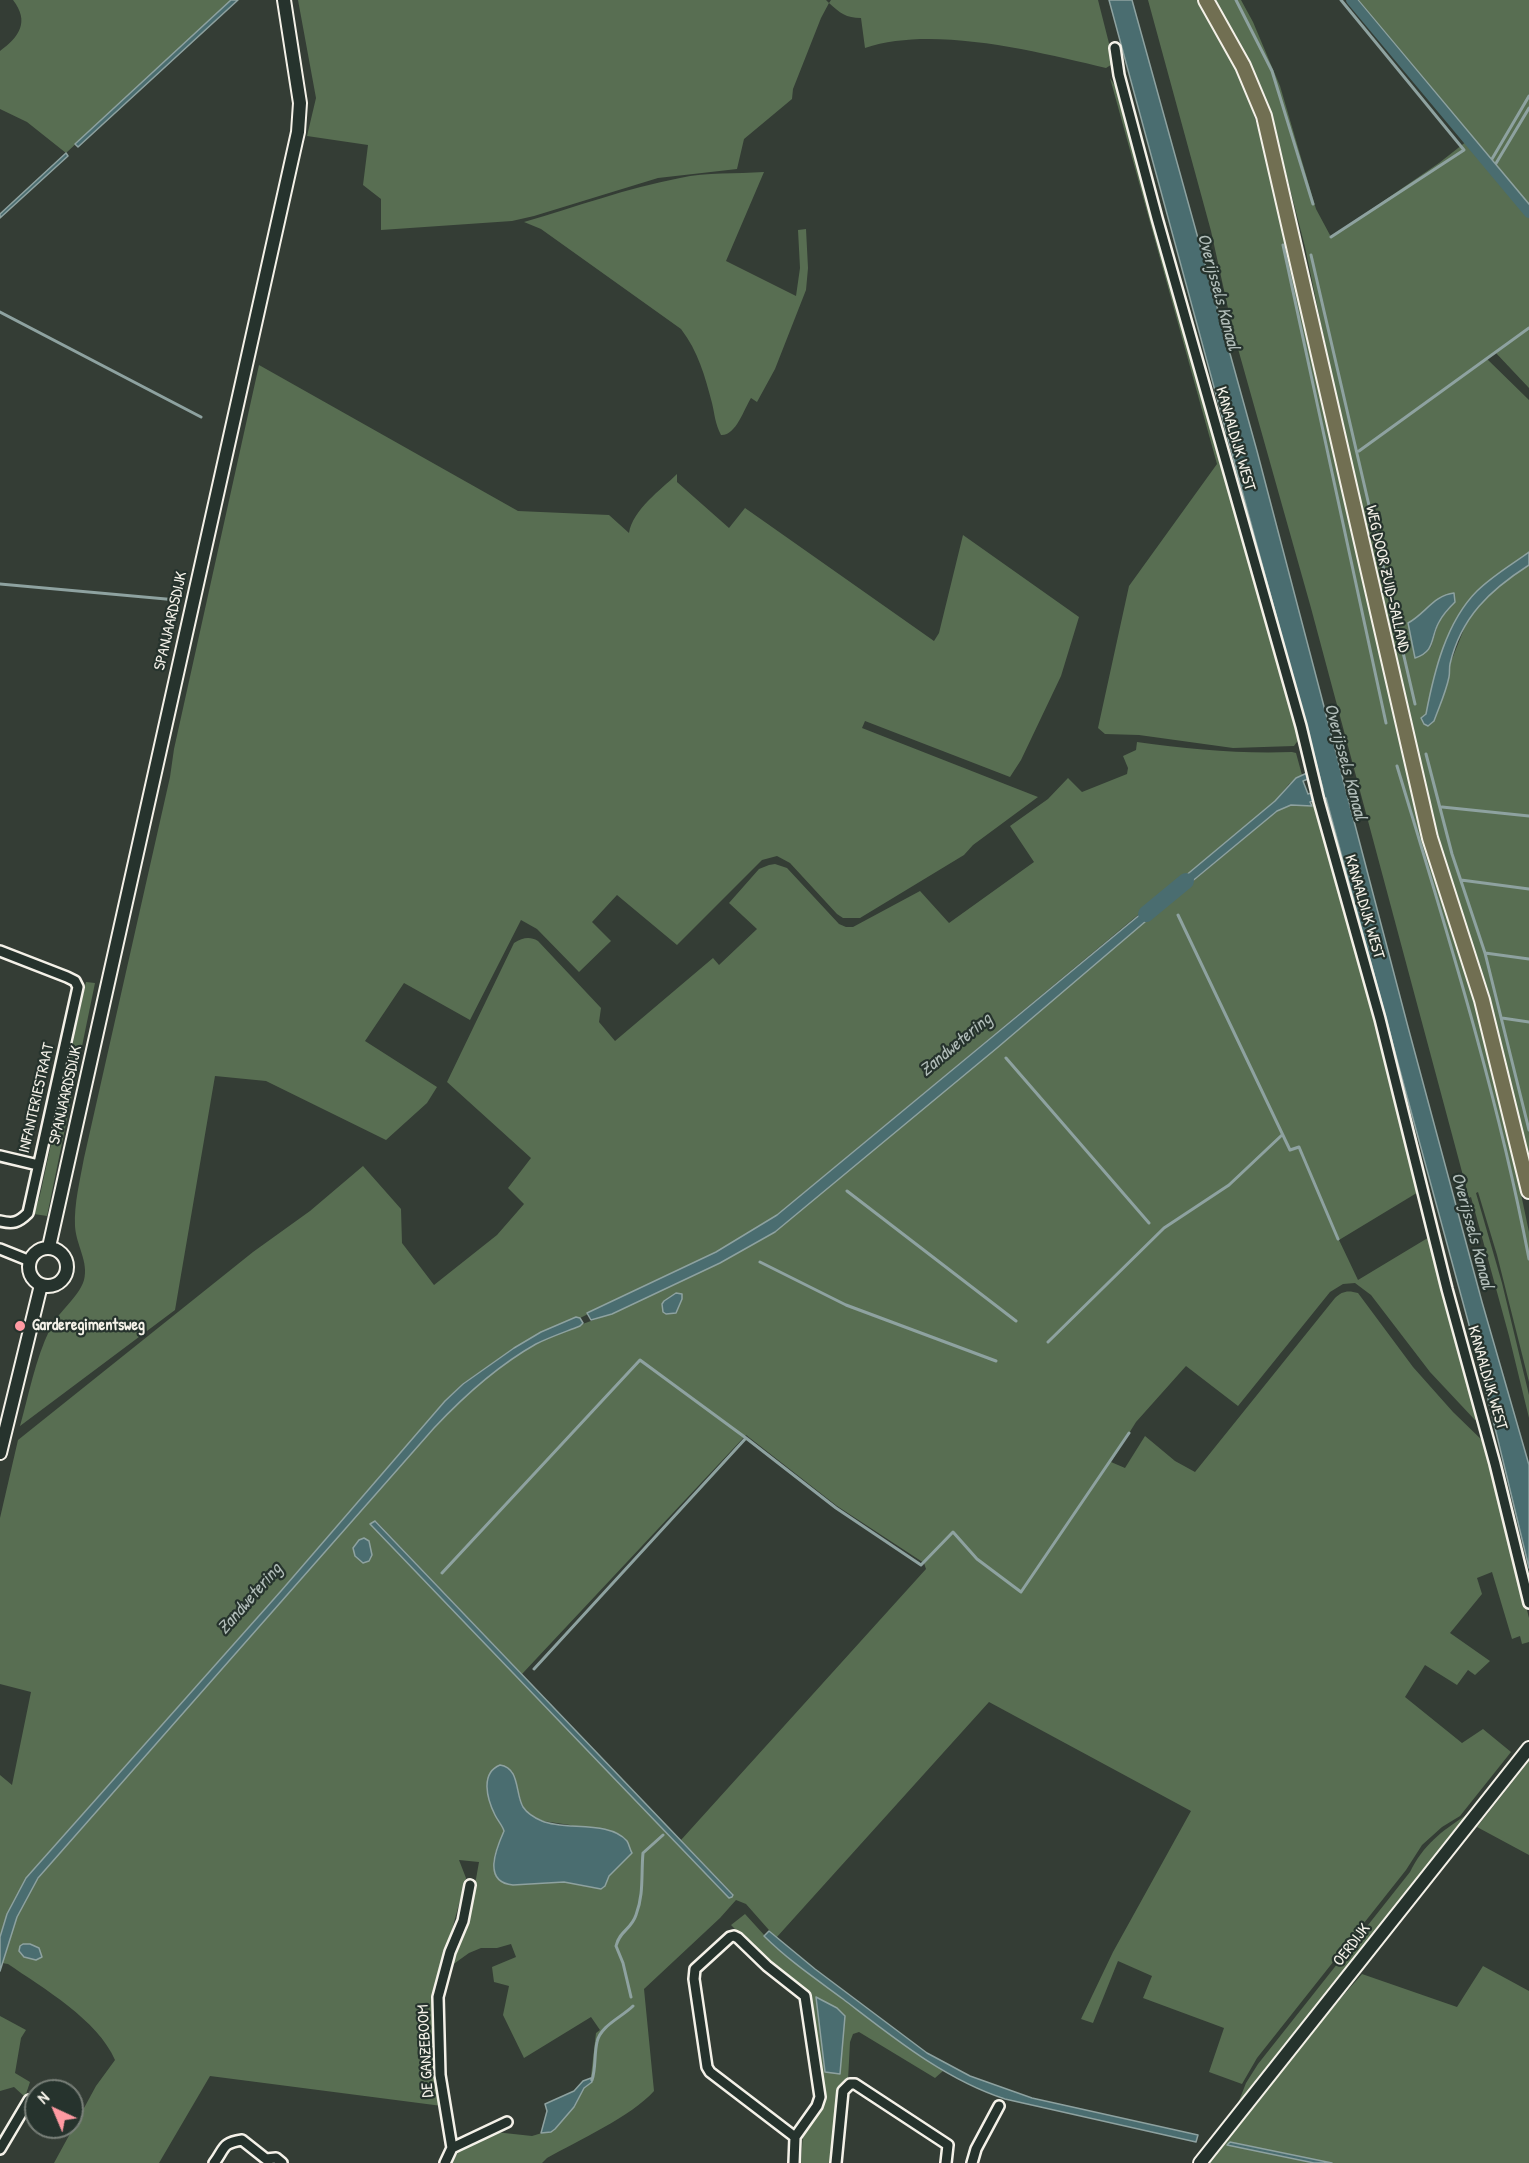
<!DOCTYPE html>
<html>
<head>
<meta charset="utf-8">
<style>
	body { margin:0 }
	#map { position:relative; width:1529px; height:2163px; overflow:hidden; background:#343d35; font-family:"Patrick Hand",sans-serif }
	canvas { display:block }
	.north { position:absolute; left:24px; top:2079px; width:60px; height:60px; box-sizing:border-box; background:#26332d; border:2px solid #787f78; border-radius:50%; rotate:316deg; font-size:16px; font-weight:700; line-height:24px; text-align:center; color:#f4f1e8 }
	.north::after { content:''; display:block; margin:auto; width:21px; height:27px; background:#ff9aa2; clip-path:polygon(50% 0,100% 100%,50% 72%,0 100%) }
</style>
</head>
<body>
<div id="map">
<canvas width="1529" height="2163"></canvas>
<div class="north">N</div>
</div>
<script>
const ctx = document.querySelector('canvas').getContext('2d');
ctx.lineJoin = 'round';
function paint(path, color) { ctx.fillStyle = color; ctx.fill(path, 'evenodd'); }
function strokePath(path, color, width, dash) { ctx.strokeStyle = color; ctx.lineWidth = width; ctx.lineCap = dash ? 'butt' : 'round'; ctx.setLineDash(dash || []); ctx.stroke(path); }
function write(font, color, halo, rows, align = 'center') {
  ctx.font = font + ' "Patrick Hand",sans-serif'; ctx.lineWidth = 4.5; ctx.setLineDash([]); ctx.textBaseline = 'middle'; ctx.strokeStyle = halo; ctx.fillStyle = color; for (const [text, x, y, turn = 0] of rows) {
    ctx.save(); ctx.translate(x, y); ctx.rotate((+turn || 0) * Math.PI / 180); ctx.textAlign = isNaN(turn) ? turn : align; if (halo) ctx.strokeText(text, 0, 0); ctx.fillText(text, 0, 0); ctx.restore();
  }
}
const green = new Path2D(`
	M13 0H231L66 153 27 122 0 109V51C19 37 30 22 13 0Z
	M298 0H826L829 3 831 0H1098L1114 63 1106 68C1037 52 934 25 865 48L861 18C846 18 840 13 829 3L821 18 793 89 792 99 744 139 737 169 658 178 534 216 512 221 381 230V199L363 185 368 145 307 136 316 98Z
	M1148 0H1198C1230 42 1248 94 1263 144L1415 804 1433 874 1484 1028 1521 1194 1529 1232V1382L1497 1255 1478 1192 1476 1193 1502 1283 1529 1395V1418L1509 1336 1471 1197 1469 1198 1311 608 1233 331 1211 231Z
	M1212 0H1241L1253 22 1280 86 1316 209 1331 237 1439 163 1467 141 1351 0H1529V388L1495 352 1486 358 1529 400V552L1476 592 1454 622 1426 714 1421 718 1424 724 1434 721 1449 678 1450 664 1466 624 1479 604 1497 587 1529 565V1169L1486 986 1428 805 1340 416 1305 247 1287 177 1258 86 1235 34ZM1455 602 1439 621 1431 647 1415 658 1408 623 1418 618 1425 610Z
	M1110 78 1123 98 1299 739 1294 746 1233 748 1139 735 1105 734 1098 728 1129 586 1217 464Z
	M764 172 726 261 796 296 800 268 798 230 806 229 808 268 806 290 775 369 757 402 751 398C744 409 736 436 721 435 715 423 715 416 712 403 705 376 698 351 681 329L541 229 524 222C576 207 627 188 680 178 707 172 736 174 764 172Z
	M259 365 518 511 609 515 629 533C633 509 661 490 677 474V482L729 528 745 508 934 641 939 633 963 535 1079 617 1061 676 1021 760 1010 777 865 721 862 728 1038 797 973 845 964 855 860 918H843L837 914 790 863 777 856 762 860 677 945 617 895 592 922 611 941 579 972 537 929 521 920 470 1020 404 983 365 1041 437 1087 427 1103 386 1140 266 1081 215 1076 175 1310 20 1426C29 1394 35 1360 50 1329 58 1312 79 1297 84 1280 89 1262 76 1245 75 1226 74 1204 80 1180 84 1158L170 777 174 749Z
	M1137 742C1189 749 1240 754 1292 752L1296 753 1302 775 1289 784 1275 801 777 1215 716 1252 580 1318 576 1317 541 1332 514 1348 462 1384 445 1401 281 1591 26 1878 7 1914 0 1937V1775L12 1785 31 1692 0 1684V1518L18 1440 253 1252 310 1211 363 1166 401 1209 402 1243 434 1285 497 1235 524 1204 508 1188 531 1158 447 1082 514 943C523 938 529 936 538 941L601 1008 599 1022 615 1041 713 958 719 965 757 929 729 903 759 869 769 865 775 864 787 868 839 924 846 927H853L920 891 949 923 1034 862 1010 826 1048 799 1068 778 1082 792 1127 774 1128 768 1123 756 1136 750Z
	M1315 802 1348 920 1420 1191 1339 1240 1358 1280 1431 1236 1480 1419 1475 1420 1430 1372 1371 1295 1355 1283 1343 1284 1330 1292 1238 1406 1186 1366 1136 1422 1111 1462 1125 1468 1145 1436 1175 1461 1195 1472 1335 1298C1342 1291 1348 1290 1358 1293L1413 1367 1453 1412 1485 1443 1529 1618V1642L1522 1644 1520 1636 1512 1639 1492 1572 1477 1578 1482 1594 1450 1633 1490 1661 1475 1675 1468 1670 1457 1685 1425 1665 1405 1697 1462 1743 1483 1729 1511 1752 1460 1816 1442 1827 1422 1845 1406 1870 1257 2058 1242 2084 1209 2072 1224 2028 1143 1998 1152 1976 1118 1961 1093 2023 1081 2019 1113 1952 1191 1811 989 1702 776 1938 746 1904 736 1900 720 1918 644 1989 654 2091C632 2116 577 2141 547 2158L542 2163H452L460 2149 495 2132 532 2136 555 2129 574 2107 584 2088 592 2082 591 2076 596 2033 600 2030 591 2017 524 2058 503 2015 509 1986 494 1982 492 1967 516 1957 511 1944 497 1948H481L469 1953 448 1968 468 1896 476 1879 479 1862 459 1860 466 1878 433 2000 442 2106 210 2076 159 2163H54L96 2086 115 2060C98 2020 43 1988 8 1964L2 1963 17 1917 29 1890 65 1846 434 1428C464 1396 497 1366 536 1344 560 1331 587 1323 612 1313 627 1308 642 1299 658 1292 698 1274 737 1254 775 1232L1277 811 1291 805 1311 806 1312 803ZM746 1435 837 1506 924 1563 926 1569 681 1840 733 1894 729 1898 371 1524 376 1521 522 1674ZM500 1765 512 1771 523 1807 533 1816 543 1821 570 1825 632 1853 609 1876 605 1886 601 1889 564 1882 513 1885C482 1882 495 1849 504 1832L491 1805V1772Z
	M86 982 95 983 47 1216 34 1214 40 1195Z
	M1529 1761V1855L1477 1827Z
	M1466 1815 1469 1818 1240 2107 1237 2106 1246 2083 1258 2064 1410 1872C1424 1844 1441 1832 1466 1815Z
	M745 1914 776 1948 943 2071 935 2078 859 2032 853 2034 850 2042 848 2080 841 2084 837 2089 831 2163H801L803 2133 822 2107 825 2099 809 1994 764 1959 731 1925Z
	M1483 1966 1529 1991V2163H1332L1230 2142 1228 2145 1314 2163H1205L1279 2069 1362 1974 1457 2007Z
	M0 2016 26 2030 21 2038 15 2073 30 2082 25 2097 14 2087 0 2091Z`);
const water = new Path2D(`
	M231 0H238L78 147 75 144Z
	M1109 0H1132L1257 451 1408 1027 1482 1302 1529 1465V1568L1478 1358 1326 798 1310 802 1312 806 1291 805 1277 811 1172 898 1166 892 1275 801 1296 778 1307 773 1308 779 1303 781 1308 794 1323 789Z
	M66 153 68 156 0 218V214Z
	M1529 552V565C1490 590 1461 617 1450 664 1449 668 1450 673 1449 677 1446 692 1439 707 1434 721L1428 726 1424 724 1421 718 1426 714C1434 672 1446 622 1477 591 1492 576 1511 565 1529 552Z
	M1454 593 1455 602C1449 608 1443 614 1439 622 1430 638 1436 651 1415 658L1408 623C1424 615 1434 595 1454 593Z
	M1160 898 1166 904 997 1048 775 1232 720 1263 612 1314 591 1320 587 1313 716 1252 777 1215Z
	M676 1293 682 1294V1299L676 1313 666 1314 663 1312 662 1304 664 1301Z
	M576 1317 580 1318 583 1323 580 1326C565 1332 550 1337 536 1344 497 1366 464 1396 434 1428L38 1878 17 1917 0 1971V1937L7 1914 26 1878 281 1591 445 1401 463 1384 514 1348 541 1332Z
	M375 1521 733 1895 732 1897 729 1898 370 1524Z
	M364 1538 369 1541 372 1555 369 1561 363 1563 355 1556 353 1548 359 1540Z
	M500 1765C520 1768 515 1793 523 1807 527 1813 535 1818 542 1821 565 1831 609 1820 627 1841 629 1844 630 1850 632 1853L609 1876 605 1886 601 1889 564 1882 513 1885C482 1882 496 1849 504 1831 502 1825 498 1821 495 1815 487 1799 480 1773 500 1765Z
	M769 1931 815 1969 927 2053 970 2076 1032 2098 1198 2135 1196 2142 1005 2099C944 2079 894 2038 843 1999 816 1979 788 1960 764 1936Z
	M23 1944H30L39 1948 42 1957 36 1960 24 1957 19 1951 20 1946Z
	M816 1997 837 2008 845 2016 840 2074 825 2072Z
	M591 2078 592 2082 584 2088 574 2107 555 2129 551 2132 541 2133 547 2111 545 2104 574 2091 583 2081Z
	M1230 2142 1332 2163H1314L1227 2145Z`);
const stream = new Path2D(`
	M1236 0 1272 71 1313 204
	M1357 0 1529 205
	M1492 159 1529 96
	M1495 165 1529 108
	M1331 237 1464 150 1341 0
	M1283 245 1386 723
	M1311 255 1415 704
	M0 312 201 417
	M1359 451 1529 328
	M0 584 177 600
	M1426 754 1452 854 1485 953 1529 1130
	M1397 766C1446 929 1497 1091 1529 1259
	M1442 807 1529 816
	M1461 880 1529 889
	M1178 915 1290 1150 1299 1147 1338 1239
	M1485 953 1529 959
	M1502 1018 1529 1022
	M1006 1058 1149 1223
	M847 1191 1016 1321
	M760 1262 846 1305 996 1361
	M1048 1342 1164 1228 1229 1185 1282 1135
	M442 1573 640 1360 746 1438 836 1508 921 1565 953 1532 977 1559 1021 1592 1129 1433
	M534 1669 746 1438
	M631 1997 623 1963 616 1946C620 1930 631 1930 636 1915 644 1894 641 1875 643 1853L663 1835
	M592 2080C596 2068 594 2055 597 2042 600 2026 622 2017 633 2006`);
const canal = new Path2D(`
	M1351 0 1529 213`);
const river = new Path2D(`
	M1146 914 1186 881`);
const street = new Path2D(`
	M1115 48 1119 75 1157 218 1301 726 1319 801 1380 1019 1447 1289 1495 1464 1529 1603
	M0 951 67 977 75 981 78 987 28 1213C18 1223 13 1224 0 1221
	M0 1156 38 1165
	M0 1249 30 1261
	M734 1936 738 1938 767 1966 805 1996 820 2097 817 2106 795 2137 710 2072 707 2067 694 1979 695 1969 730 1937Z
	M452 2148 507 2122
	M0 2149 29 2100
	M214 2163C225 2149 221 2143 242 2140L266 2159 276 2158 282 2163
	M445 2163 452 2148 440 2075 438 1997 450 1952 463 1921 470 1885
	M794 2163 795 2137
	M836 2163 843 2091 850 2084H855L948 2145 946 2163
	M972 2163 976 2149 999 2106`);
const secondary = new Path2D(`
	M49 1247 298 132 300 103 284 0
	M29 1267a19 19 0 1 1 38 0a19 19 0 1 1-38 0Z
	M0 1453 41 1285
	M1200 2163 1529 1748`);
const primary = new Path2D(`
	M1206 0 1243 66 1264 116 1430 838 1482 1000 1529 1191`);
const markers = [
	[20,1326,6,"#ff9aa2"]
];
const streetNames = [
	["KANAALDIJK WEST",1235,439,74],
	["WEG DOOR ZUID-SALLAND",1387,579,77],
	["SPANJAARDSDIJK",171,621,-77],
	["KANAALDIJK WEST",1364,907,74],
	["SPANJAARDSDIJK",66,1095,-77],
	["INFANTERIESTRAAT",37,1098,-77],
	["KANAALDIJK WEST",1487,1378,74],
	["OERDIJK",1352,1945,-52],
	["DE GANZEBOOM",426,2051,-93]
];
const poiNames = [
	["Garderegimentsweg",32,1326]
];
const waterNames = [
	["Overijssels Kanaal",1218,292,75],
	["Overijssels Kanaal",1345,762,75],
	["Zandwetering",956,1045,-40],
	["Overijssels Kanaal",1472,1231,75],
	["Zandwetering",250,1599,-49]
];
paint(green, '#586e52');
paint(water, '#4a6d70');
strokePath(water, '#8ea2a0', 1.5);
strokePath(stream, '#8ea2a0', 3);
strokePath(canal, '#4a6d70', 10);
strokePath(river, '#4a6d70', 16);
strokePath(street, '#f4f1e8', 14);
strokePath(secondary, '#f4f1e8', 16);
strokePath(primary, '#f4f1e8', 18);
strokePath(street, '#26332d', 9);
strokePath(secondary, '#26332d', 12);
strokePath(primary, '#716f52', 14);
for (const [x, y, r, color] of markers) { const dot = new Path2D(); dot.arc(x, y, r, 0, 2 * Math.PI); ctx.fillStyle = color; ctx.fill(dot); strokePath(dot, '#26332d', 2); }
write('16px', '#f4f1e8', '#26332d', streetNames);
write('bold 16px', '#f4f1e8', '#26332d', poiNames, 'left');
write('italic 18px', '#b0bcb8', '#26332d', waterNames);
</script>
</body>
</html>
